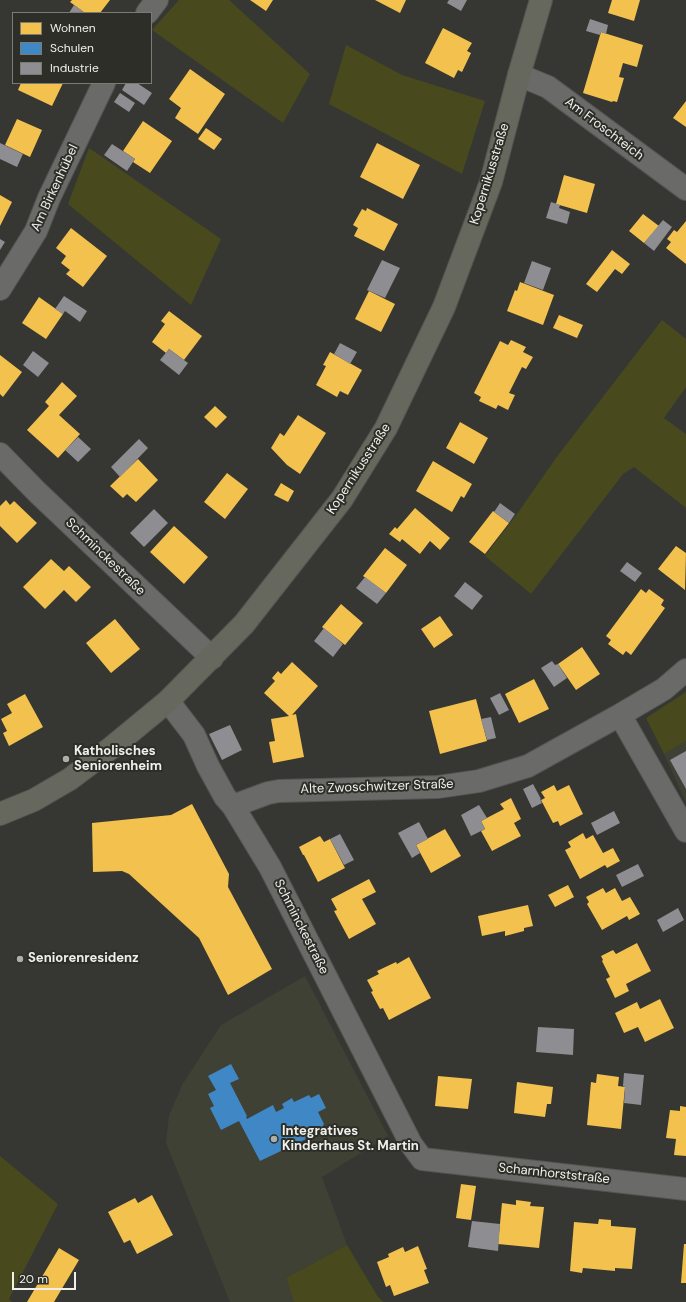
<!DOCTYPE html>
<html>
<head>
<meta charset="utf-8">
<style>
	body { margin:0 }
	#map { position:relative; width:686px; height:1302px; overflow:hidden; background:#363732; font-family:"DM Sans",sans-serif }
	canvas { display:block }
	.legend { position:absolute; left:12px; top:12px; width:140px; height:72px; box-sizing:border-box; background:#2d2e27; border:1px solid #7b7b75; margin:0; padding:5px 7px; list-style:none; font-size:12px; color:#efefeb }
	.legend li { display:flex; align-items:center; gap:8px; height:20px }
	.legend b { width:20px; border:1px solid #7b7b75 }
	.scale { position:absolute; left:12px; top:1272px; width:64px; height:18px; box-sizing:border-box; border:2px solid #efefeb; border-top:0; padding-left:5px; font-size:12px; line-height:14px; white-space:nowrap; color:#efefeb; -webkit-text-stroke:3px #2d2e27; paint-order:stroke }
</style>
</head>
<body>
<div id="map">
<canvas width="686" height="1302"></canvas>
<ul class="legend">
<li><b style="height:11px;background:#f2c14e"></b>Wohnen</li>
<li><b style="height:11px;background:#3f88c5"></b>Schulen</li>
<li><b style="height:11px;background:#8d8d92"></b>Industrie</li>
</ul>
<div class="scale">20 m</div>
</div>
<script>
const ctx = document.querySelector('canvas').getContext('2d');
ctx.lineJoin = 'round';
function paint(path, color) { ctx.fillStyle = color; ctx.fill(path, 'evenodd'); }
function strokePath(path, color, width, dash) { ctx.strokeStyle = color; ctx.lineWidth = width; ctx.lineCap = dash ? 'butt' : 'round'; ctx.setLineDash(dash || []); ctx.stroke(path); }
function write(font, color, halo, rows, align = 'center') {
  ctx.font = font + ' "DM Sans",sans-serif'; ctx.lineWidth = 4; ctx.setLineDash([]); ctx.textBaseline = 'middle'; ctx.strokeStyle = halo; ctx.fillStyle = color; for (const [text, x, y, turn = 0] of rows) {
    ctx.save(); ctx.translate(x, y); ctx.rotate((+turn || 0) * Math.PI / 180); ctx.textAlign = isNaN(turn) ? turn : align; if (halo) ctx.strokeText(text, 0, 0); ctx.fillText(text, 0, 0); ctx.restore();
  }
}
const built = new Path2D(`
	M686 741V802L664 754Z
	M305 976 388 1136 322 1177 347 1245 286 1278 294 1302H230L166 1143 169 1116 182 1085 221 1025Z`);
const green = new Path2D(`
	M179 0H229L310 74 283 123 152 30Z
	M346 45 402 75 485 101 462 174 329 104Z
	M89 148 221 239 191 305 68 204Z
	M662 320 686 339V387L664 418 686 434V508L634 467 623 474 531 594 485 556 517 514 556 458Z
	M686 692V741L664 754 646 718Z
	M0 1156 58 1204 9 1299 12 1302H0Z
	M347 1245 378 1297 384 1302H294L286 1278Z`);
const homes = new Path2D(`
	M72 0H110L100 13H85L70 2Z
	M250 0H273L266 11Z
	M375 0H406L400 13Z
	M612 0H640L634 21 608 13Z
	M443 28 472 43 467 51 471 53 462 72 458 70 454 78 425 63Z
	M601 32 643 45 637 67 623 63 619 77 624 78 617 102 613 101 612 102 583 93Z
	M190 69 225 94 198 134 175 118 181 108 169 99Z
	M21 83H63L52 106 18 90Z
	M686 101V127L673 118Z
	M17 119 42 130 30 157 5 145Z
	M143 121 172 141 150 173 133 162 135 159 123 151Z
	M206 128 222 139 214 150 198 139Z
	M377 143 420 165 403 199 360 177Z
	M564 175 595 184 587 213 556 204Z
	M0 195 12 202 0 226Z
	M367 208 398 224 384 251 354 236 358 228 353 225 362 209 366 211Z
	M643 214 659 226 644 243 629 231Z
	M686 221V264L666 248 671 242 667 239 674 230 677 232Z
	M71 228 107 256 83 287 66 274 70 270 61 263 66 256 56 248Z
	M612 250 630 264 622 274 615 269 597 292 586 284Z
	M520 282 554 295 543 325 507 311 515 290 517 291Z
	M369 291 395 304 381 332 355 319Z
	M39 297 63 314 46 339 22 323Z
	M169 311 202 336 184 360 169 349 166 353 152 342 165 324 161 321Z
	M559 315 583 325 577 338 553 328Z
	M511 340 526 347 523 352 533 357 526 369 522 367 509 393 515 395 508 410 498 405 496 409 479 401 481 397 474 393 500 341 508 345Z
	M330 352 362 370 348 395 340 391 337 397 316 385 326 366 323 365Z
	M0 355 22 372 3 397 0 394Z
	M62 382 77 396 59 415 80 434 58 458 27 430 49 406 45 402Z
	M215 406 227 417 216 428 204 417Z
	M298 415 326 433 300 474 287 465 271 448 280 433 284 436Z
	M460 422 488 438 474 464 446 448Z
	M138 459 158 480 136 502 127 494 123 498 110 486Z
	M433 461 472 484 464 498 461 496 452 512 416 491Z
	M227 473 248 489 225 519 204 502Z
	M281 483 294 491 288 502 274 495Z
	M6 500 10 505 14 501 37 523 17 543 0 526V506Z
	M415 508 450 538 440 550 430 541 420 554 402 539 400 542 389 534 395 527 397 529Z
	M493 511 509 523 485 554 469 542Z
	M174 526 208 557 184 584 150 552Z
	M676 546 686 553 685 590 658 569Z
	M385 548 407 565 386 593 363 576Z
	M51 559 64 571 69 566 91 587 76 602 64 590 45 609 23 587Z
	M641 589 646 593 649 589 664 600 661 605 665 608 631 655 626 651 623 655 608 644 611 640 606 636Z
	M341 604 363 623 345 645 322 627Z
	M440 616 453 635 434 648 421 629Z
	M115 619 140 649 111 673 86 643Z
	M582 647 600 674 576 690 558 664Z
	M292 662 318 686 292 715 296 714 304 757 273 763 269 742 275 741 271 719 289 716 264 693 275 681 272 678 278 671 281 674Z
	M534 679 549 709 519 723 505 694Z
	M25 694 43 727 9 746 3 733 7 731 1 719 12 713 7 704Z
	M476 699 487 741 440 754 429 711Z
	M554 785 557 791 569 785 583 814 560 826 558 821 553 823 541 800 545 798 541 792Z
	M511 798 521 819 514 823 521 836 492 851 481 831 485 829 481 821 504 809 500 804Z
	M192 804 229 874 228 887 272 969 228 995 199 938 129 874 122 871 93 872 92 823 171 815Z
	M445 829 461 856 431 873 416 845Z
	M583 833 586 839 593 835 603 853 613 848 620 861 607 868 605 865 580 879 565 850 571 847 568 842Z
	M320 836 324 842 330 839 345 868 318 882 304 855H303L299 847Z
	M369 879 376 892 362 899 376 924 349 939 334 911 337 910 331 899Z
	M568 885 574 897 555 907 548 895Z
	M603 888 606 893 615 888 622 901 630 897 640 914 629 920 627 916 602 930 587 904 589 902 586 897Z
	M528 905 533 926 524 928V931L505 936V931L482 936 478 916Z
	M637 943 651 971 626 984 629 991 615 998 606 979 610 977 602 961 603 960 601 956 613 950 616 954Z
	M409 957 431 998 389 1020 383 1008 380 1009 371 992 373 991 367 980 379 974 377 971 396 962 397 964Z
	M660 999 674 1028 645 1042 638 1027 624 1033 615 1013 637 1002 640 1009Z
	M597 1074 619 1077 618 1086 625 1087 621 1129 587 1125 591 1082 596 1083Z
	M438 1076 472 1079 468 1109 435 1106Z
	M517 1082 553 1087 551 1104H547L545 1117 514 1113Z
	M680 1106 686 1107V1156L674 1155 676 1139 666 1138 670 1110 680 1111Z
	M461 1184 476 1186 471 1220 456 1218Z
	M152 1195 173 1235 137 1254 130 1240 124 1243 108 1212 135 1198 138 1203Z
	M516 1200 531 1202 530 1206 544 1207 539 1248 498 1244 502 1203 516 1205Z
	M599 1219 611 1220V1226L636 1228 632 1269 615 1268V1271L583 1268 582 1273 570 1271 574 1222 598 1224Z
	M684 1244H686V1283H681Z
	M418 1246 427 1269 424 1270 429 1283 394 1296 390 1285 386 1287 377 1262 389 1257 388 1254 403 1247 405 1252Z
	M59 1248 79 1260 54 1302H27Z`);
const schools = new Path2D(`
	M231 1064 239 1079 230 1083 247 1116 246 1117 247 1119 273 1105 276 1112 284 1108 282 1104 292 1098 294 1102 309 1095 311 1098 319 1094 326 1108 318 1112 324 1124 323 1125 325 1129 323 1134 319 1136 315 1135 314 1133 305 1138 306 1139 260 1161 239 1121 221 1130 210 1108 214 1106 208 1094 216 1090 208 1076Z`);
const industry = new Path2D(`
	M449 0H467L461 11 447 3Z
	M74 5 85 13H69Z
	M590 19 608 25 606 34 601 32 600 35 586 31Z
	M126 83H137L152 93 144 105 122 90Z
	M120 93 135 103 129 112 114 102Z
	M0 143 23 154 17 167 0 159Z
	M112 144 135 159 127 171 104 155Z
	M551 202 560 205 559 208 570 212 567 224 546 218Z
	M663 220 672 227 654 251 644 243Z
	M0 239 5 242 0 250Z
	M382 260 400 268 385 298 367 290Z
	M532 261 551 268 543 290 524 283Z
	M64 296 87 311 80 322 65 311 63 314 55 309Z
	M340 343 357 352 350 364 334 354Z
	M169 349 188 363 179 375 160 360Z
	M33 351 49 363 38 377 23 365Z
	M78 437 91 449 78 462 65 450Z
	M139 439 148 448 120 477 111 467Z
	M500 503 515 514 509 523 494 512Z
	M154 509 168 523 144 547 130 533Z
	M627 562 642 573 635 582 620 571Z
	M365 577 386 593 377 604 356 588Z
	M465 582 483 596 472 610 454 596Z
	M324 628 343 644 333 657 314 641Z
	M552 661 555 665 558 664 567 678 554 687 541 668Z
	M500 693 509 710 499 715 490 698Z
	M491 717 496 738 487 740 481 719Z
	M230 725 242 750 222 760 209 734Z
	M686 751V789L670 760Z
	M533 784 541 799H540L542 803 532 808 523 789Z
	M479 805 487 818 481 821 485 829 471 836 461 815Z
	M614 811 620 823 597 835 591 823Z
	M419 822 428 839 416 845 420 853 412 858 398 833Z
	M340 834 354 860 344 865 330 839Z
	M638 864 644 876 622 887 616 875Z
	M678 908 684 920 663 932 657 920Z
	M538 1027 574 1029 573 1055 536 1052Z
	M624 1073 644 1075 641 1105 624 1103 625 1087 623 1086Z
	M472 1221 500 1224 498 1251 468 1247Z`);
const street = new Path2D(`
	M147 13 157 0
	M519 75 548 87 686 189
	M0 289 36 231 49 198 104 83
	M0 454 37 492 212 658
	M168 701 194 735 208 766 225 797 233 806 270 867 411 1144 422 1159 686 1189
	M620 715 686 831
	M233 806 268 793 279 791 438 787 479 781 528 766 620 715 664 689 686 670`);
const secondary = new Path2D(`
	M0 814 34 800 70 779 111 748 168 701 244 624 342 499 386 428 444 307 491 182 519 75 541 0`);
const markers = [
	[66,759,4,"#aeafaa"],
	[20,959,4,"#aeafaa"],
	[274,1139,4,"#aeafaa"]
];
const streetNames = [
	["Am Froschteich",604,129,37],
	["Kopernikusstraße",490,174,-73],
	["Am Birkenhübel",55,188,-65],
	["Kopernikusstraße",359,469,-57],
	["Schminckestraße",105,557,44],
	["Alte Zwoschwitzer Straße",377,787,-2],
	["Schminckestraße",301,927,63],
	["Scharnhorststraße",554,1174,6]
];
const poiNames = [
	["Katholisches",74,752],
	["Seniorenheim",74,767],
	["Seniorenresidenz",28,959],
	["Integratives",282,1132],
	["Kinderhaus St. Martin",282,1147]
];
paint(built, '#404135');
paint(green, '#484a1e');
paint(homes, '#f2c14e');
paint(schools, '#3f88c5');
paint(industry, '#8d8d92');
strokePath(street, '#545551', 24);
strokePath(secondary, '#545551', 24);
strokePath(street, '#6a6a68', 22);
strokePath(secondary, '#66675d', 22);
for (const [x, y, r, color] of markers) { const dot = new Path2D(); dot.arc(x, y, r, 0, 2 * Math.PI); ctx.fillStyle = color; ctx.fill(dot); strokePath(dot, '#2d2e27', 1.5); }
write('13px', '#efefeb', '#2d2e27', streetNames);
write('bold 13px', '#efefeb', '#2d2e27', poiNames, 'left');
</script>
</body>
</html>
